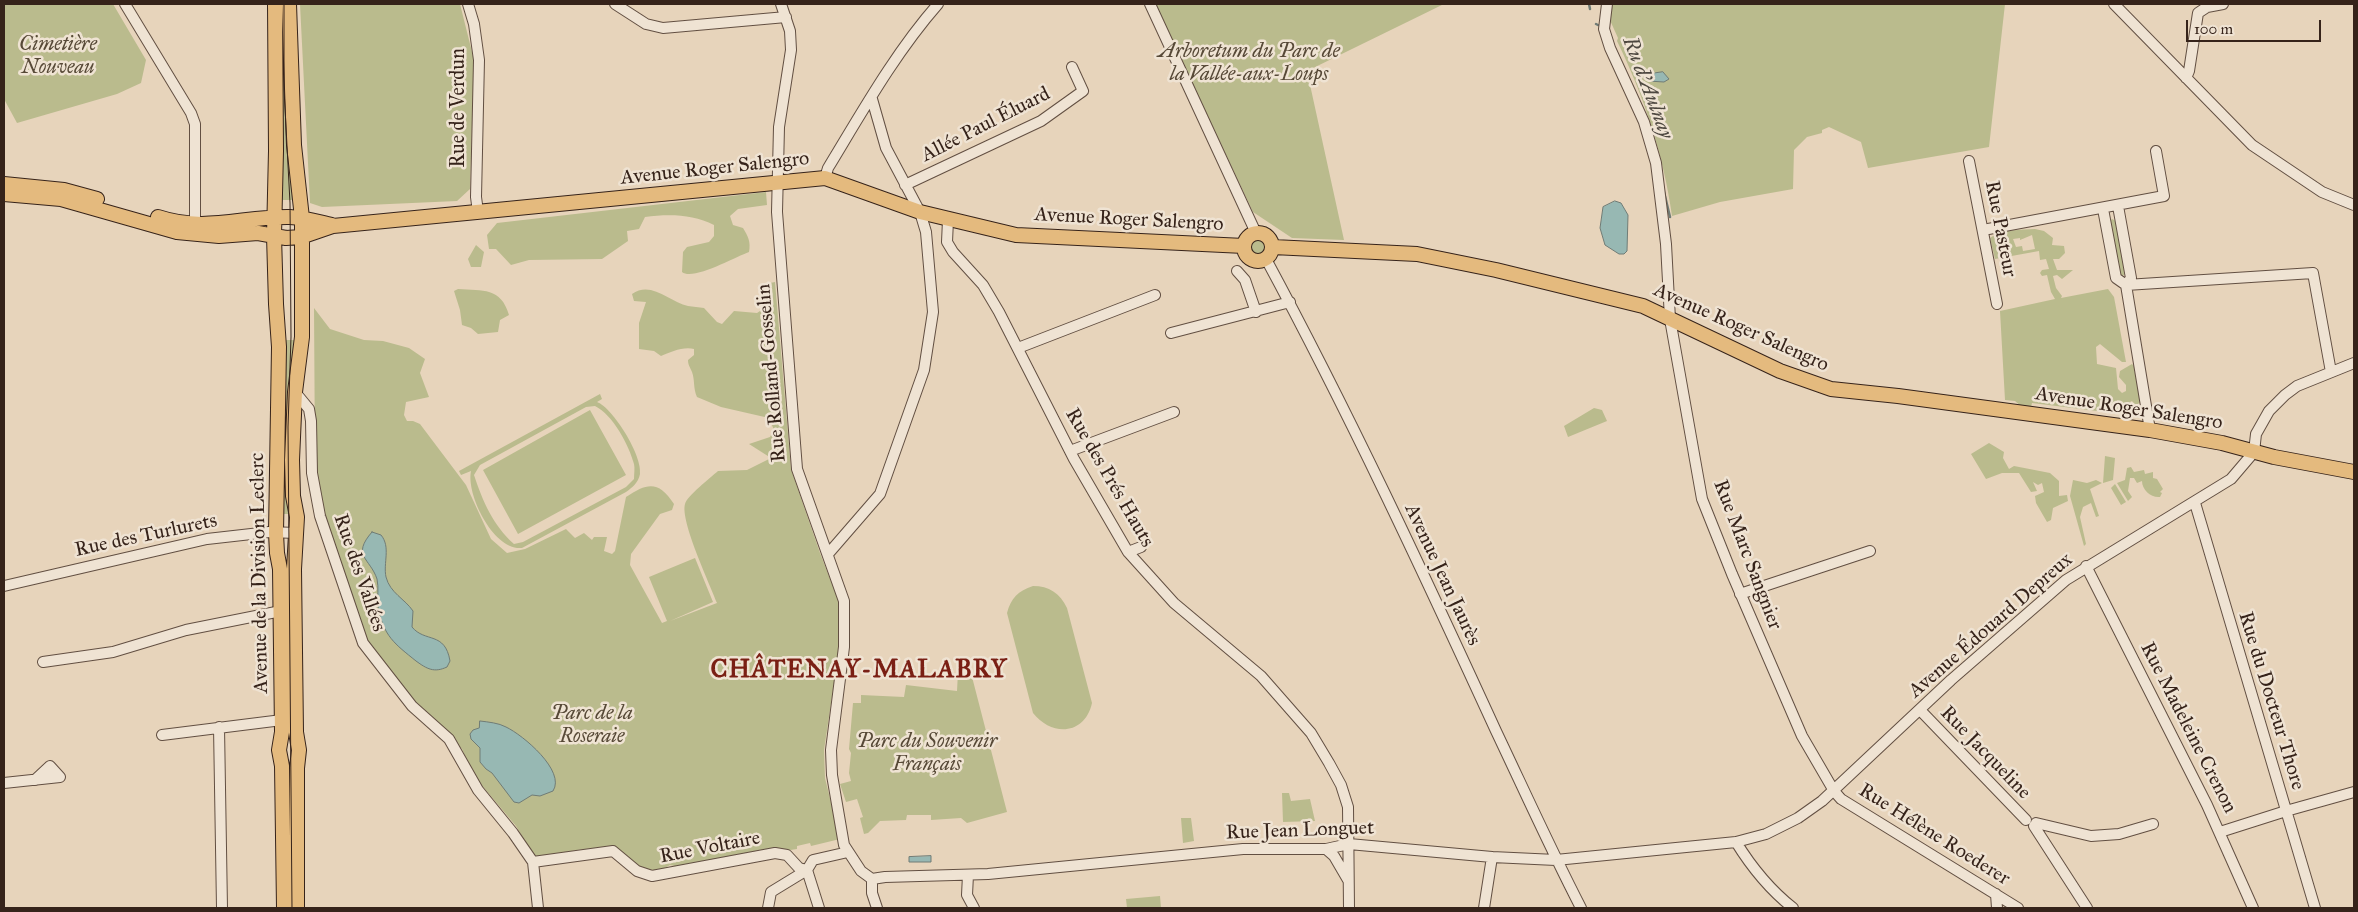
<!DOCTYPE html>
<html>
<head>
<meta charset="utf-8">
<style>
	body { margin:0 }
	#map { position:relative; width:2358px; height:912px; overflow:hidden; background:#e7d4bb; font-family:"IM FELL Great Primer",serif }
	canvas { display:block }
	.frame { position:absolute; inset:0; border:5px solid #36231a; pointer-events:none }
	.scale { position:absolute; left:2186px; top:20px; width:135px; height:22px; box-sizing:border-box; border:2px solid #36231a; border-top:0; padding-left:6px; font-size:15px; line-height:18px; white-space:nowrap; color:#36231a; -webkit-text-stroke:4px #efe3d3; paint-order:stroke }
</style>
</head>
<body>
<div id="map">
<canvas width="2358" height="912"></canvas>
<div class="frame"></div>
<div class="scale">100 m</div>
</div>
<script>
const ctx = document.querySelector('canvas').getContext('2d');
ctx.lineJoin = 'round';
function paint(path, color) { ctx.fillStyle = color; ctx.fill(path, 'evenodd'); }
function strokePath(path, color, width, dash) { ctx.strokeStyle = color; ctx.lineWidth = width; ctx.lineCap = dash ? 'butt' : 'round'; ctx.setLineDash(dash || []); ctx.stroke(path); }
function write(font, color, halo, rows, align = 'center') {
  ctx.font = font + ' "IM FELL Great Primer",serif'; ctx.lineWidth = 5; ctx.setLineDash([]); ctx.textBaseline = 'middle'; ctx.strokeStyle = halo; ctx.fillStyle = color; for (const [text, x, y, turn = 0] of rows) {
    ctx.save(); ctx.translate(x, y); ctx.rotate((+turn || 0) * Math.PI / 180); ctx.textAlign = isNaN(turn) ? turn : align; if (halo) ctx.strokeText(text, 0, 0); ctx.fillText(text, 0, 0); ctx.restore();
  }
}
const green = new Path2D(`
	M4 4H113L146 60 141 83 117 94 17 123 4 99Z
	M277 4H286L296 200H281Z
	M300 4H460L474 60 470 189 457 201 322 207 310 203Z
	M1155 4H1444L1307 71 1344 240 1292 238 1253 212Z
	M1610 4H2005L1989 147 1868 168 1861 142 1829 127 1822 130V133L1807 137 1794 150 1793 189 1720 202 1672 216C1664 156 1643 94 1617 41L1618 38 1609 18Z
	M766 192 767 205 738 209 730 216 733 225 743 228C748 236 751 242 749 252 735 257 693 281 682 272L683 252 687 247 709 242 714 236V225C693 214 668 214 645 217L639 229 627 231 628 241 602 259 529 260 511 265 496 249H489L487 235 497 223Z
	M2112 219 2118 222 2127 273 2122 276 2119 275 2109 222Z
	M2035 229 2044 231 2053 238 2052 245 2064 246 2065 253 2059 259H2053L2057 270H2073L2062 279 2057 275 2053 276 2056 288 2062 296 2061 298 2108 289 2114 297 2126 362H2122L2100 344 2096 347 2097 364 2116 368 2118 389 2122 393 2126 391V385L2119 377 2120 371 2132 364 2134 366C2135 379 2140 391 2140 402L2136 406 2132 401 2130 402 2136 409 2130 415 2032 403 2031 407 2024 409 2015 401 2005 400 2000 311 2055 299 2051 292 2047 275 2042 276 2040 273 2042 270 2049 269 2046 259 2040 260 2039 251 1995 259 1990 238C2002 229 2020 230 2035 229ZM2032 235 2035 249 2023 251 2022 246 2016 247 2013 239 2020 238V240Z
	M1249 247a9 9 0 1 1 18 0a9 9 0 1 1-18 0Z
	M476 245 484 252 481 267H471L468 259Z
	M775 282 791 469 820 553 839 602V650L824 750 825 778 840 839 811 846 810 843 797 846V849L757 855 755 852 684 868 670 865 656 873 637 866 619 849 613 846 577 850 535 858 516 826 473 775 462 749 415 703 362 636 319 495 315 462 314 308 330 329 364 340 383 341 409 348 425 359 420 373 429 397 406 402 404 415 407 421H413L420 424 466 485 491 539 507 553 525 549 566 529 575 538 584 533 592 540 594 537H607L604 551 612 554 615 551 626 497C648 482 659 481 674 504L672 510 660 514 631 554 630 565 662 623 667 621 649 577 695 558 713 602 670 621 717 603C710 584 680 521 685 504 687 496 710 478 718 471L747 470 771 458 749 444 770 437 774 430 769 418 721 407 697 397C693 388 695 380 692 372 690 367 688 365 688 360L694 355V349C684 346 670 352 661 356L654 351 639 349V323L646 302 634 301 632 294C651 280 670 302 688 306 693 307 699 307 704 308L717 322 722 324 734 311 757 313 763 309 761 288 765 284Z
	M458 289C483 291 501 287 509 315L500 320 498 332 478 334 471 328 462 325 460 310 454 291Z
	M279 340H298L293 514H279Z
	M600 394 602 399 597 402C613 408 643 456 640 474 638 483 633 487 626 492L522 548C494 551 466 495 471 471L461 475 459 471ZM595 406C613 415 629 445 634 464 635 468 634 474 634 479L626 487 523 542 514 544C493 525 483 502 474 475L480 465 586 407Z
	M1594 408 1602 410 1607 421 1568 437 1564 426Z
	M590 410 626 475 518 534 483 470Z
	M1989 443 2004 452 2003 458 2009 469 2014 466 2050 473 2059 481V496L2067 495 2068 501 2053 508 2051 520 2047 522 2036 503 2035 496 2044 492 2042 483 2038 485 2033 482 2037 491 2031 492 2019 473H2002L1986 479 1971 454Z
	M2105 456 2115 458 2113 480 2103 483Z
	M2131 467 2134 472 2144 470 2145 474 2153 472V478L2157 479 2163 489 2160 492 2162 493 2160 497C2151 498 2142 490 2142 481L2137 483 2134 478H2130L2128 491 2132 497 2128 501 2117 483 2125 480 2127 468Z
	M2073 480 2087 483 2096 480 2102 483 2090 489 2099 516 2096 517 2091 503 2083 507 2080 517 2086 544 2084 546 2070 496Z
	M2115 484 2126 502 2121 505 2111 488Z
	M1033 586C1049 586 1060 593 1067 608L1092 703C1085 735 1052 737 1033 713L1007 613C1011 598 1018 591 1033 586Z
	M958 672 971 673 1007 812 967 823 961 818 931 820V815H907L906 820 880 821 868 833 864 834 860 818 863 817 857 799 846 802 840 784 851 781 849 773 851 753 849 749 853 703H861V695L904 697 906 685 957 691Z
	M1282 793H1289L1291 801 1310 799 1315 821 1283 822Z
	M1181 818H1191L1194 841 1183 843Z
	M1160 896 1161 908H1127L1126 899Z`);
const water = new Path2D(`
	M1663 72 1669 79 1664 82 1648 81 1649 76 1655 73Z
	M1615 201 1621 203 1628 215 1627 251 1624 254H1619L1605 245 1600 228 1603 207Z
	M372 532 381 535C391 547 383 563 386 577 390 593 405 599 413 611L412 627C425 643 445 631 450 661L447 667C434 673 427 669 416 661 395 644 383 636 378 606 377 597 379 588 377 579 370 558 351 556 372 532Z
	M480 721C488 722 499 723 506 727 523 735 566 771 553 791L540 796 532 795 519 803 514 802 492 773 486 769 480 762V748L471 739 470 734 473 730 479 728Z
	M931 856V862H909V857Z`);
const stream = new Path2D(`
	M1589 4 1590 9
	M1596 24 1598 25
	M1664 192 1670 217`);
const minor = new Path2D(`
	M125 4 191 113 195 124V224
	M468 4 474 24 479 60 476 197 478 212
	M615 4 646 24 663 28 786 17
	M781 4 790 31 791 50 779 127 777 212 797 469 844 601V647L831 750 832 775 844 845 861 871 872 879
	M1150 4 1256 233
	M1607 4 1604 29 1610 48 1644 122 1656 163 1666 244 1670 319 1702 499 1732 574 1802 736 1834 791 1841 799 2018 908
	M2114 4 2252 145 2322 192 2354 205
	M2186 78 2189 71 2198 13 2207 7 2223 4
	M1969 161 1997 304
	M825 178 828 168C862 112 895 53 938 4
	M905 185 1041 121 1083 91 1072 67
	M2118 206 2131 278 2126 285 2150 430
	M2103 209 2116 278 2126 285
	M948 220 947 242 953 252 983 285 999 312 1074 459 1128 552 1174 603 1261 676 1311 733 1329 763 1341 785 1348 807 1349 908
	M1983 230 2164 196 2156 151
	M1266 259C1349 413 1423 572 1496 731 1524 790 1551 850 1581 908
	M1237 271 1245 280 1256 312
	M2126 285 2313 273 2331 372
	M1171 333 1290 302
	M1018 348 1155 295
	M295 392 309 409 311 421 312 473 320 516 363 643 412 706 449 739 478 790 513 833 533 862 538 908
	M1070 451 1174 412
	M2195 503 2315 908
	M1128 552 1141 547
	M828 554 880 494 924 370 933 312 926 232 920 212 886 148 872 99
	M2086 566 2207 805 2253 908
	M4 586 207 539 269 532 296 533
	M1740 594 1870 551
	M43 662 113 652 186 630 281 611
	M1920 710 2026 820
	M219 727 222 908
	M162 735 282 720
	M4 783 60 777 50 766 35 780
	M2036 823 2091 836 2119 834 2153 824
	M2034 826 2087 908
	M2220 832 2286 811 2354 792
	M1736 842C1752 868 1769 889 1793 908
	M1326 849 1334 856 1348 880
	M533 862 613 851 637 871 652 876 775 853 787 855 799 868 807 870
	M807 870 819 908
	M968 875 967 895 974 908
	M872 879 885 877 988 874 1243 849H1326L1349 844 1492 857 1556 860 1736 842 1766 834 1798 818 1822 801 1951 680 2066 580 2231 479 2254 452 2256 434 2269 411 2285 395 2297 386 2354 363
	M872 879V893L877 908
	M1996 894 1997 908
	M768 908 771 892 807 870 813 860 848 852
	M1484 908 1492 857`);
const major = new Path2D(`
	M275 4 276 151 274 236 276 304 279 347 276 533 277 553 280 569 282 732 279 750 282 766 284 908
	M289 4 294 145 302 218V337L295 392 292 460 293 496 297 517 294 569 296 732 299 750 297 768V908
	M4 184 64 190 97 199
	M4 194 61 199 177 232 219 236 258 233 286 238 301 237 333 226 825 178 920 212 1016 235 1244 246
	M158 217C206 233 243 216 290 217 304 218 318 222 332 225
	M1244 247a14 14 0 1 1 28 0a14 14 0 1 1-28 0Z
	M1273 247 1417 254 1496 270 1643 306 1780 371 1831 389 1898 396 2150 430 2222 443 2274 457 2354 472`);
const tram = new Path2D(`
	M284 4V89L290 203 291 337 288 427 292 908`);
const parkNames = [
	["Cimetière",58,45],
	["Nouveau",58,68],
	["Arboretum du Parc de",1249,52],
	["la Vallée-aux-Loups",1249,75],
	["Parc de la",592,714],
	["Roseraie",592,737],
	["Parc du Souvenir",927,742],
	["Français",927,765]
];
const streetNames = [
	["Rue de Verdun",459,108,-90],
	["Allée Paul Éluard",986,125,-27],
	["Avenue Roger Salengro",715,169,-6],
	["Avenue Roger Salengro",1129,220,3],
	["Rue Pasteur",2000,229,79],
	["Avenue Roger Salengro",1741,328,24],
	["Rue Rolland-Gosselin",772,373,-95],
	["Avenue Roger Salengro",2129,409,9],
	["Rue des Prés Hauts",1109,478,60],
	["Rue des Turlurets",146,536,-12],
	["Rue Marc Sangnier",1747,555,69],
	["Avenue de la Division Leclerc",260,573,-91],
	["Rue des Vallées",359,573,71],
	["Avenue Jean Jaurès",1442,575,65],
	["Avenue Édouard Depreux",1991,626,-41],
	["Rue du Docteur Thore",2271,701,73],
	["Rue Madeleine Crenon",2188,728,63],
	["Rue Jacqueline",1985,753,46],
	["Rue Jean Longuet",1300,831,-2],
	["Rue Hélène Roederer",1934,835,32],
	["Rue Voltaire",710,848,-11]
];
const waterNames = [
	["Ru d'Aulnay",1647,88,69]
];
const districtNames = [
	["CHÂTENAY-MALABRY",859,671]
];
paint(green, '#babb8d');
paint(water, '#97b8b3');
strokePath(water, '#707c76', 1);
strokePath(stream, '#707c76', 2.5);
strokePath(minor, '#624f42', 12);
strokePath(major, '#36231a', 16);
strokePath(minor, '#efe3d3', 10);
strokePath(major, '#e4ba7e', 14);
strokePath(tram, '#36231a', 1);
write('italic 20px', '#574937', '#efe3d3', parkNames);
write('20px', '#36231a', '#efe3d3', streetNames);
write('italic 21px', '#4e4840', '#efe3d3', waterNames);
ctx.letterSpacing = '1px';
write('bold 25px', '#7a1f14', '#efe3d3', districtNames);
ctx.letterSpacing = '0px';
</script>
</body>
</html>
